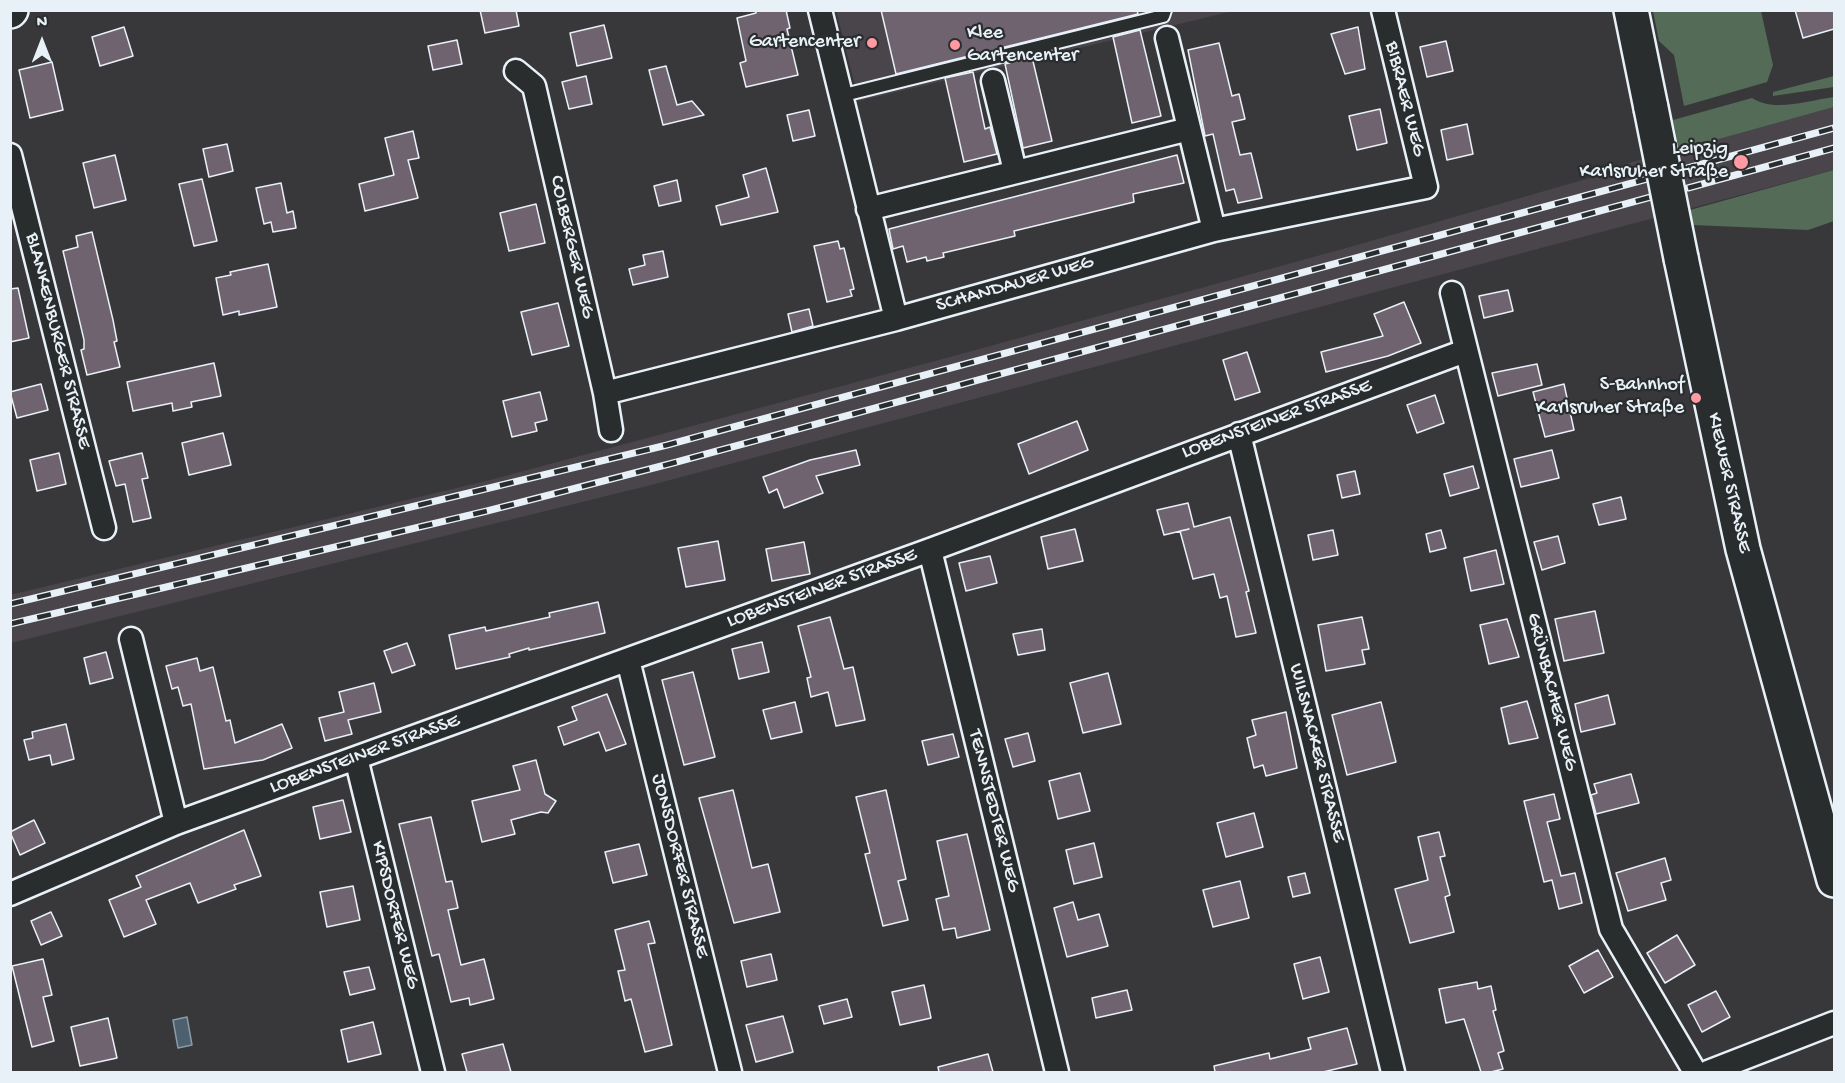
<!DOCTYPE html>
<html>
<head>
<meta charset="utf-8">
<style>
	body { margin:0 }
	#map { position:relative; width:1845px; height:1083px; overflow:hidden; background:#38383b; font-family:"Gochi Hand",sans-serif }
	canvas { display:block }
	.frame { position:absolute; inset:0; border:12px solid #e8f1f8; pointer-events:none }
	.north { position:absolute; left:12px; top:12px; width:60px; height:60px; -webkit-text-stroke:4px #2a2d2e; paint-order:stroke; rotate:0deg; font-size:16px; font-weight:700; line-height:24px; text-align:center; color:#e8f1f8 }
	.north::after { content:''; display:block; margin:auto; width:21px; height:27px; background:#e8f1f8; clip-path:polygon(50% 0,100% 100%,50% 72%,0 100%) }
</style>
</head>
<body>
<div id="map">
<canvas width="1845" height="1083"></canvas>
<div class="frame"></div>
<div class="north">N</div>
</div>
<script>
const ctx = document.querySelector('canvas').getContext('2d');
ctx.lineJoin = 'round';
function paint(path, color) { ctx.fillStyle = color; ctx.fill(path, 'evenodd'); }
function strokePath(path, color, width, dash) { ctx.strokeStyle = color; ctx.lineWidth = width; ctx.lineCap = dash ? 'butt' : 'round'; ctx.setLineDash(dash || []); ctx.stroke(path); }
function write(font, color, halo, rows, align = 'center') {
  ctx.font = font + ' "Gochi Hand",sans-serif'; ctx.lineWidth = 4.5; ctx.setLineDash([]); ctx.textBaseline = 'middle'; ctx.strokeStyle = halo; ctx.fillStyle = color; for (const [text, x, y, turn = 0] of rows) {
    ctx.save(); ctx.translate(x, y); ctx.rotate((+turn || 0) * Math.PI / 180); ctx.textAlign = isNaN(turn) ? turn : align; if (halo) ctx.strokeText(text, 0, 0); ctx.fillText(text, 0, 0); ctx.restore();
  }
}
const built = new Path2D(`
	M836 10 1233 11 859 101Z
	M1834 107V170L655 484 11 643 10 595 490 480 950 357 1357 245 1600 175 1614 167Z`);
const green = new Path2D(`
	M1653 11H1761L1773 65 1767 82 1684 106 1674 55 1659 41Z
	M1834 76V87L1773 96V92Z
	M1834 97V107L1679 150 1673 120 1752 98C1775 113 1809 100 1834 97Z
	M1834 170V221L1808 230 1693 225 1690 210Z`);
const water = new Path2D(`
	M187 1017 192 1045 178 1048 173 1020Z`);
const building = new Path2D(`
	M480 10H516L519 26 485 33Z
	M756 10H786L790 28 787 29 798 75 746 87 740 63 746 61 737 18 756 13Z
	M881 10H1137L1138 14 896 74Z
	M1795 10H1834V29L1803 38Z
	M604 25 612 58 577 66 570 33Z
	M124 27 133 56 100 66 92 37Z
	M1358 27 1365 69 1345 74 1331 34Z
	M1140 30 1161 116 1132 123 1113 37Z
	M457 40 462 64 433 70 428 46Z
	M1446 41 1453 71 1427 77 1420 47Z
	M1219 43 1232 96 1239 94 1245 119 1232 122 1240 155 1251 153 1262 198 1238 203 1234 189 1226 191 1213 134 1205 136 1188 50Z
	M1032 57 1052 141 1023 148 1005 64Z
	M52 62 63 110 30 118 19 70Z
	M666 66 677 105 692 101 704 115 663 125 649 70Z
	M973 72 985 129 990 127 997 154 964 162 945 78Z
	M586 76 592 104 569 109 562 82Z
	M1380 109 1387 143 1357 150 1349 116Z
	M809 110 815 136 793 141 787 115Z
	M1467 124 1473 154 1447 160 1441 130Z
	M413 131 419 158 408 160 418 198 365 211 359 184 394 175 385 138Z
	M227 144 233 171 209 177 203 149Z
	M115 155 126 200 94 208 83 163Z
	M1177 155 1184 183 1133 194 1134 202 1014 231 1015 236 943 253 944 257 927 261 926 257 907 262 903 246 893 249 889 229Z
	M766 168 778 212 721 225 716 206 749 197 743 175Z
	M202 179 217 241 194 246 179 184Z
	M677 180 681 201 659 206 654 186Z
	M281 183 287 213 293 211 296 228 273 232 271 222 264 224 256 188Z
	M536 204 545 243 509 251 500 213Z
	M92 232 113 320 117 341 114 342 120 367 87 375 81 350 84 349V340L63 251 78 247 76 236Z
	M838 241 840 249 844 248 854 289 850 290 852 296 827 302 814 246Z
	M663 251 668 277 633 285 629 269 645 265 643 255Z
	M268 264 277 307 239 315V311L223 315 216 278 231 275 230 272Z
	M18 288 29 338 10 342V289Z
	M1508 290 1513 311 1484 318 1479 296Z
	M1404 302 1421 343 1388 356 1326 372 1321 352 1383 336 1374 314Z
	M558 303 569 346 532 355 521 312Z
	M809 309 813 326 792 332 788 314Z
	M1247 352 1260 392 1235 400 1223 360Z
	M214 363 221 396 191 402 192 407 173 411 172 403 133 411 127 382Z
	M1537 364 1542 385 1498 396 1492 373Z
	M41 384 48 410 17 418 10 392Z
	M1564 384 1574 430 1545 437 1533 392Z
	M540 392 547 420 535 423 537 431 512 437 503 401Z
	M1435 395 1444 423 1417 433 1407 405Z
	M1077 421 1088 450 1029 474 1018 444Z
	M223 433 231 465 189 475 182 443Z
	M856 450 860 465 816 476 823 493 784 508 777 489 769 493 763 477 810 460Z
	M1552 450 1559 478 1521 487 1514 459Z
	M59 453 66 484 37 491 30 460Z
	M142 453 148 478 142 479 151 518 133 522 125 484 116 486 109 461Z
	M1473 466 1479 488 1450 496 1444 474Z
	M1355 471 1360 494 1342 498 1337 475Z
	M1621 497 1626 519 1599 525 1593 504Z
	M1188 503 1194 527 1230 517 1249 591 1246 592 1256 633 1236 637 1227 596 1220 598 1214 574 1193 579 1180 531 1189 529 1164 535 1157 510Z
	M1075 529 1083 561 1048 569 1041 537Z
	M1333 530 1338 555 1313 560 1308 535Z
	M1441 530 1446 548 1430 552 1426 534Z
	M1558 536 1565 563 1542 570 1534 542Z
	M718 541 725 580 686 587 678 548Z
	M804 542 810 574 772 581 766 549Z
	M1496 550 1504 584 1471 591 1464 558Z
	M990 556 997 583 966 591 959 563Z
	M598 602 605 633 529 650V648L509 654 510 657 456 669 449 635 485 627 486 631 550 617 549 613Z
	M1595 611 1604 653 1564 661 1555 619Z
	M830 617 844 669 853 667 865 720 836 726 828 692 811 697 807 678 811 677 798 626Z
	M1362 617 1369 649 1362 650 1365 664 1326 671 1318 625Z
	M1507 619 1519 657 1489 664 1480 625Z
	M1042 629 1045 650 1018 655 1013 634Z
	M762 642 769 672 739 679 732 649Z
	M407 643 415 665 392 673 384 651Z
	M106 652 113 678 90 684 84 658Z
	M197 658 200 671 213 667 226 721 230 720 235 743 282 724 292 748 263 760 204 769 191 704 183 706 178 687 172 689 166 666Z
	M693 672 715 757 684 765 662 680Z
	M1108 673 1121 724 1083 733 1070 683Z
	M374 683 381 712 348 720 352 734 325 741 319 718 344 712 339 692Z
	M607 694 626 744 606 751 599 732 564 745 558 727 577 720 572 707Z
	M1608 695 1615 724 1581 732 1575 704Z
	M1527 701 1538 738 1509 744 1501 708Z
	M795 702 802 732 771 739 763 710Z
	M1381 702 1396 762 1347 775 1332 715Z
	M1286 712 1297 768 1266 776 1263 765 1254 768 1247 738 1256 735 1252 720Z
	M66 724 74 759 52 765 50 755 29 760 24 740 33 738 32 732Z
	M1028 733 1035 761 1013 767 1005 739Z
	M953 734 959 757 928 765 922 741Z
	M536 760 545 794 556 801 548 813 541 812 511 820 515 834 482 842 472 801 520 790 513 766Z
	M1080 773 1090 811 1058 819 1049 781Z
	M1631 774 1639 803 1596 814 1591 795 1597 793 1594 784Z
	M733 790 752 868 768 864 780 912 734 923 699 798Z
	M886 790 906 879 898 881 908 920 883 926 865 854 870 853 856 797Z
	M1554 794 1560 819 1547 822 1561 876 1575 873 1582 903 1559 909 1552 880 1544 882 1524 801Z
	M343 800 351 832 320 839 313 807Z
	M1254 813 1263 847 1226 857 1217 823Z
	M431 817 446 882 452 881 458 908 448 910 461 965 484 959 494 999 470 1005 469 998 451 1002 439 954 432 956 399 824Z
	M34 820 45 843 20 855 10 832Z
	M244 830 261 876 234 885 236 889 198 903 190 883 146 900 156 924 124 937 109 900 141 887 136 876Z
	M1439 832 1445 856 1440 857 1450 895 1445 897 1454 932 1410 943 1395 889 1428 880 1418 837Z
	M967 834 990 930 957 938 955 928 943 930 936 899 949 896 937 841Z
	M1094 843 1102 877 1074 884 1066 850Z
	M639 844 647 875 613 883 605 852Z
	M1665 858 1671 880 1661 883 1666 900 1628 911 1616 873Z
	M1305 873 1310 893 1293 897 1288 877Z
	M1240 881 1249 918 1213 927 1203 890Z
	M353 886 360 920 327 927 320 892Z
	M1073 902 1078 920 1099 914 1108 946 1067 957 1054 908Z
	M51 912 62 936 41 945 31 921Z
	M649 921 655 943 648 944 672 1045 645 1052 631 999 625 1001 618 971 625 970 615 930Z
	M1677 935 1695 965 1665 983 1647 953Z
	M1598 950 1613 977 1584 993 1569 966Z
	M771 954 777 980 747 987 741 961Z
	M1320 957 1329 992 1303 999 1294 964Z
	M43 959 52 995 43 997 54 1041 32 1047 12 966Z
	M369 967 375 989 350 995 344 972Z
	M1477 982 1478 989 1491 986 1496 1010 1493 1011 1504 1051 1498 1053 1503 1069 1491 1072H1481L1464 1019 1446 1023 1439 989Z
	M924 985 931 1018 900 1025 892 992Z
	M1127 990 1132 1010 1096 1018 1092 998Z
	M1716 991 1730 1017 1702 1032 1688 1005Z
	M847 999 852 1017 824 1024 819 1006Z
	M783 1016 793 1052 756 1062 746 1025Z
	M108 1018 117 1058 80 1066 71 1027Z
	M373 1022 381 1054 348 1062 341 1030Z
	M1347 1028 1357 1064 1323 1072H1215L1214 1066 1269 1053 1270 1059 1311 1049 1308 1038Z
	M503 1044 511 1072H467L462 1054Z
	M988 1054 993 1072H939L938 1067Z`);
const lane = new Path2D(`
	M840 96 1163 16 1165 10`);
const street = new Path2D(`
	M820 10 896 319
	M1167 38 1214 230
	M516 71 534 86 605 393 611 430
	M993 81 1015 171
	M10 155 104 528
	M868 209 1189 129
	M1452 293 1611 929 1695 1072
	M605 393 896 319 1214 230 1426 187 1383 10
	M1239 434 1393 1072
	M930 550 1057 1072
	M131 639 176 823
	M628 660 730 1072
	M356 758 433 1072
	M10 894 176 823 930 550 1465 351
	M1708 1072 1834 1023`);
const secondary = new Path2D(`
	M1631 10 1651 108
	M1681 258 1743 549 1834 880`);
const primary = new Path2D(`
	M10 11 11 10`);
const rail = new Path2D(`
	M1684 169 1834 128
	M1688 188 1834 148
	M10 604 667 445 1647 179
	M10 624 487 511 673 463 1651 197`);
const secondaryBridge = new Path2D(`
	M1651 108 1681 258`);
const markers = [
	[872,43,6,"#ff9aa2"],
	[955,45,6,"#ff9aa2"],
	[1741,162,8,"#ff9aa2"],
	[1696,398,6,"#ff9aa2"]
];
const poiNames = [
	["Klee",967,34,"left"],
	["Gartencenter",967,57,"left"],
	["Gartencenter",860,43],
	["Leipzig",1728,150],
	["Karlsruher Straße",1728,173],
	["S-Bahnhof",1684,386],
	["Karlsruher Straße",1684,409]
];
const streetNames = [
	["BIBRAER WEG",1404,99,76],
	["COLBERGER WEG",571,247,77],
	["SCHANDAUER WEG",1015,285,-16],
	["BLANKENBURGER STRASSE",57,341,76],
	["LOBENSTEINER STRASSE",1277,420,-20],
	["KIEWER STRASSE",1728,483,77],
	["LOBENSTEINER STRASSE",822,589,-20],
	["GRÜNBACHER WEG",1551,692,76],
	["WILSNACKER STRASSE",1316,753,76],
	["LOBENSTEINER STRASSE",365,755,-20],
	["TENNSTEDTER WEG",993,811,76],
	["JONSDORFER STRASSE",679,866,76],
	["KIPSDORFER WEG",394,915,76]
];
paint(built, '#49454b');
paint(green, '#546b57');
paint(water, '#4c606f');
strokePath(water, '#8a9aa6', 1.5);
paint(building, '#706370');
strokePath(building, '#e8f1f8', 1.5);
strokePath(lane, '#e8f1f8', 16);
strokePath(street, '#e8f1f8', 27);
strokePath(secondary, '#e8f1f8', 38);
strokePath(primary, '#e8f1f8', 38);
strokePath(lane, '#2a2d2e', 12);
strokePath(street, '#2a2d2e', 22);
strokePath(secondary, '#2a2d2e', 33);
strokePath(primary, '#2a2d2e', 33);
strokePath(rail, '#e8f1f8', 7);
strokePath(rail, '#2a2d2e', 4.5, [14]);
strokePath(secondaryBridge, '#e8f1f8', 38, []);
strokePath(secondaryBridge, '#2a2d2e', 33);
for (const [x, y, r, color] of markers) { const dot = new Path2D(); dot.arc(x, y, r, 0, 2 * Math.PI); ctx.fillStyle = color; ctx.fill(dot); strokePath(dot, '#2a2d2e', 2); }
write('20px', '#e8f1f8', '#2a2d2e', poiNames, 'right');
write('20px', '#e8f1f8', '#2a2d2e', streetNames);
</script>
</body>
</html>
